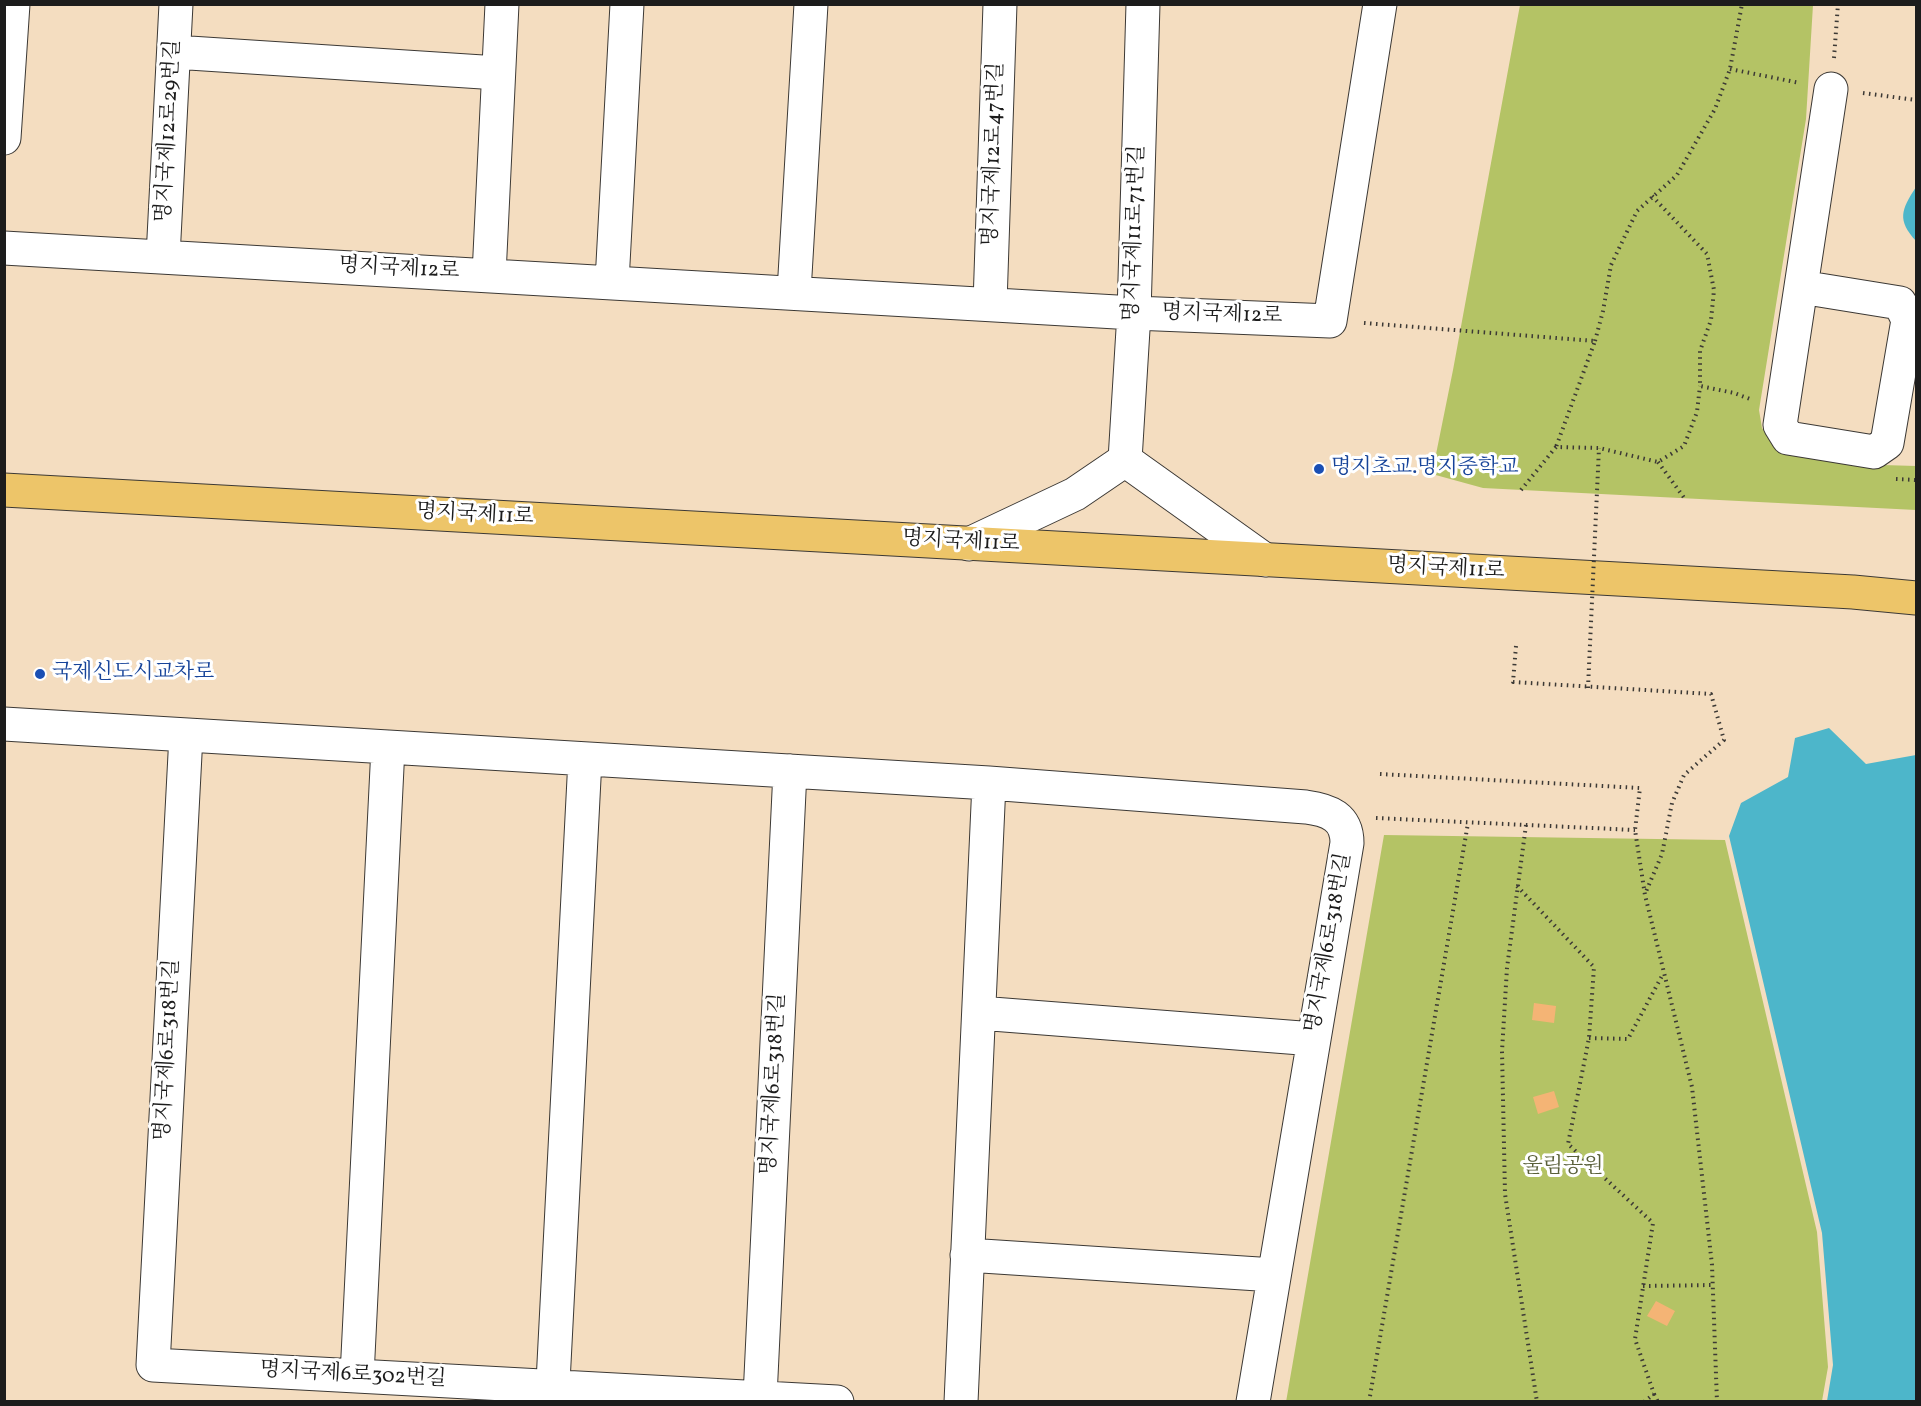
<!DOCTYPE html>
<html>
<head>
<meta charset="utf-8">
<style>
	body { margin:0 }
	#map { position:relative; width:1921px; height:1406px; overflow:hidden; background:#f4ddc0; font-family:Vollkorn,serif }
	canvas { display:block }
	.frame { position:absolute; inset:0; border:6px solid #1c1c1c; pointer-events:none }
</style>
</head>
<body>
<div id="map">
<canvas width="1921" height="1406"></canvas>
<div class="frame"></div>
</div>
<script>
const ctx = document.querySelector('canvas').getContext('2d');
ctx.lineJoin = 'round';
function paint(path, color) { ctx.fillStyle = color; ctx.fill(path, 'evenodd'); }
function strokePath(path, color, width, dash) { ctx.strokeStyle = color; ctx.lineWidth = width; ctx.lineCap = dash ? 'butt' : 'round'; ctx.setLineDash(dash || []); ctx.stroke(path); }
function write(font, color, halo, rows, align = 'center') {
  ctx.font = font + ' Vollkorn,"Noto Serif KR",serif'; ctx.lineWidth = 6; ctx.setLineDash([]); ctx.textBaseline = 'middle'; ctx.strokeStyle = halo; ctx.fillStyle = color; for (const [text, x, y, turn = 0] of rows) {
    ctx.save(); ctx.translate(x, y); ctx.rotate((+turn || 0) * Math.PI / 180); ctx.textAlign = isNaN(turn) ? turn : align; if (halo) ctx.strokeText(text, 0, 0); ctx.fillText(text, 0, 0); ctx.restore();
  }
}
const green = new Path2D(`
	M1520 5H1813L1806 119 1759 410 1762 428 1772 443 1849 464 1916 466V510L1483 488 1432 474 1453 370Z
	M1384 835 1725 840 1817 1232 1828 1367 1822 1401 1286 1402Z`);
const water = new Path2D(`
	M1916 187V241C1897 220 1901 210 1916 187Z
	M1829 728 1866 764 1916 755V1401H1827L1833 1365 1822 1233 1729 836 1741 803 1788 777 1795 738Z`);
const building = new Path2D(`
	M1534 1003 1556 1006 1554 1023 1532 1020Z
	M1554 1091 1559 1107 1538 1114 1533 1097Z
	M1656 1301 1675 1311 1667 1326 1647 1316Z`);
const path = new Path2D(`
	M1834 58 1838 4
	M1730 69 1800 83
	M1863 93 1916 100
	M1652 196 1707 254 1714 290 1711 320 1700 351V386L1734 393 1750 399
	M1364 323 1595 341 1556 447
	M1595 341 1603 311 1611 265 1637 211 1677 175 1715 109 1730 69 1742 4
	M1658 462 1685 499
	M1896 479 1916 480
	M1521 490 1556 447 1599 448 1658 462 1684 446 1697 412 1700 386
	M1516 646 1513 682 1711 694 1724 740 1684 775 1672 803 1662 854 1645 894
	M1380 774 1640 788 1635 830 1645 895 1692 1087 1712 1265 1717 1402
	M1376 818 1635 830
	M1526 825 1507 968 1502 1051 1505 1194 1537 1402
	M1517 886 1594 967 1589 1038 1568 1144 1653 1223 1635 1339 1654 1394 1644 1402
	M1589 1038 1628 1039 1663 974
	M1643 1286 1713 1285
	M1654 1394 1658 1402
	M1369 1402 1468 823`);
const minor = new Path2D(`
	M174 52 498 73
	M4 138 13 4
	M4 248 1134 313 1330 321 1380 4
	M163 257 176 4
	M489 275 502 4
	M612 282 627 4
	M1801 287 1900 303 1908 320 1887 443 1874 452 1788 438 1780 425 1831 89
	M794 292 811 4
	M990 304 1000 4
	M1125 460 1134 313 1143 4
	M969 544 1075 494 1125 460 1265 560
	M4 724 989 783 1306 807C1329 810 1347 817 1347 843L1253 1402
	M186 735 153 1365 837 1402
	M979 1013 1314 1039
	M967 1255 1274 1275
	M357 1376 388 747
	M760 1397 790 771
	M552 1402 585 759
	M961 1402 989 783`);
const major = new Path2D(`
	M4 490 1853 592 1916 598`);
const pathBridge = new Path2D(`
	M1588 688 1599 448`);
const markers = [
	[1319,469,6,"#1a4fb4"],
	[40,674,6,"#1a4fb4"]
];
const streetNames = [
	["명지국제12로29번길",170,131,-87],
	["명지국제12로47번길",995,154,-88],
	["명지국제11로71번길",1136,233,-88],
	["명지국제12로",399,270,3],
	["명지국제12로",1222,316,2],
	["명지국제11로",475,516,3],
	["명지국제11로",961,543,3],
	["명지국제11로",1446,570,3],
	["명지국제6로318번길",1330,943,-80],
	["명지국제6로318번길",169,1050,-87],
	["명지국제6로318번길",775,1084,-87],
	["명지국제6로302번길",353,1376,3]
];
const transitNames = [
	["명지초교.명지중학교",1331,469],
	["국제신도시교차로",52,674]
];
const parkNames = [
	["울림공원",1563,1168]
];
paint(green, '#b4c365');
paint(water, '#4db6ca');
paint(building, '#f4b475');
strokePath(minor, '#3c3935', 35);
strokePath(major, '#3c3935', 35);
strokePath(path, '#3c3935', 4, [1.5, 4.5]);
strokePath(minor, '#fff', 33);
strokePath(major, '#edc569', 33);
strokePath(pathBridge, '#3c3935', 4, [1.5, 4.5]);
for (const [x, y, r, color] of markers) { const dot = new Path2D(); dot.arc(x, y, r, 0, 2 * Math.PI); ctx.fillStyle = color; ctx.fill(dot); strokePath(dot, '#fff', 2); }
write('21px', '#1c1c1c', '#fff', streetNames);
write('21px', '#164399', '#fff', transitNames, 'left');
write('21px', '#595f39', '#fff', parkNames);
</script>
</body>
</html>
